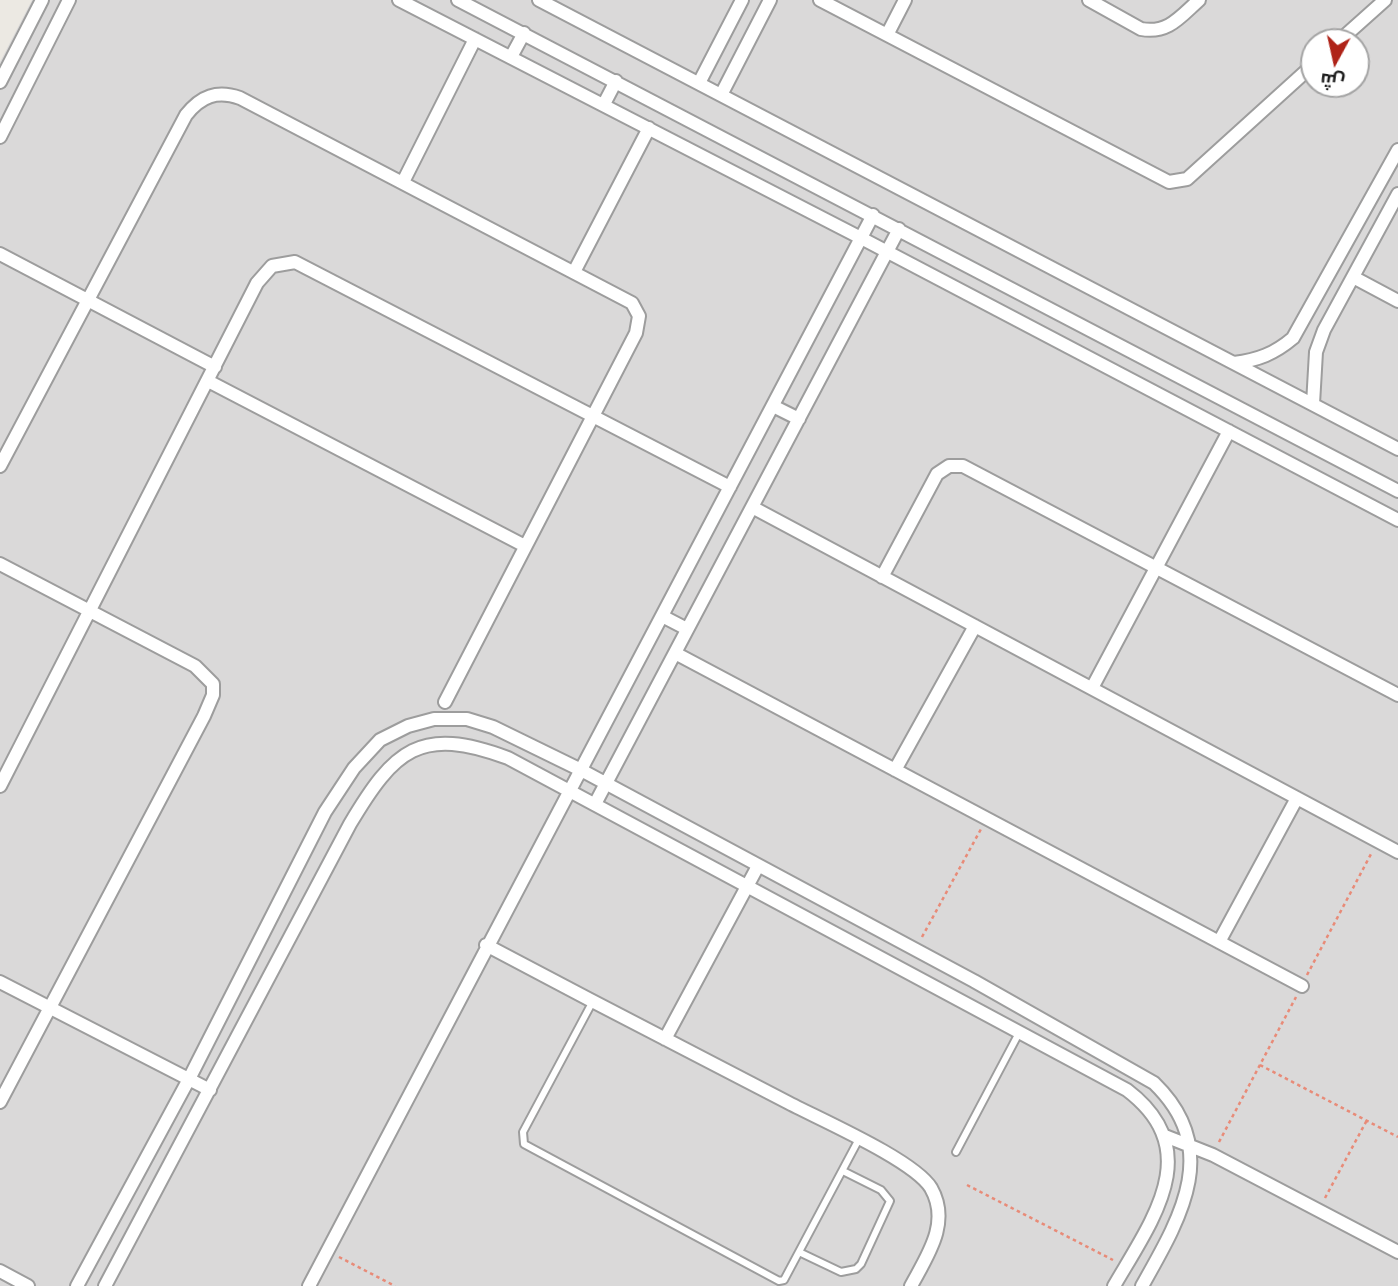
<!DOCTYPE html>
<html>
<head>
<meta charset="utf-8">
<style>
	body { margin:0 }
	#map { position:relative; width:1398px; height:1286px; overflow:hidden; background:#ece9e3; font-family:Ubuntu,Cairo,sans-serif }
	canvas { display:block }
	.north { position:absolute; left:1300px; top:28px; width:70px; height:70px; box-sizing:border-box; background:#fff; border:2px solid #a4a4a4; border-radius:50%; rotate:188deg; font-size:19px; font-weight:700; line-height:28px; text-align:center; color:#1c1c1c }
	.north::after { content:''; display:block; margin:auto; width:24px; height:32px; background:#af2318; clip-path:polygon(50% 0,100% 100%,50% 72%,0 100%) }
</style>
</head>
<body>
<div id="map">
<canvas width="1398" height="1286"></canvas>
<div class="north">ش</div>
</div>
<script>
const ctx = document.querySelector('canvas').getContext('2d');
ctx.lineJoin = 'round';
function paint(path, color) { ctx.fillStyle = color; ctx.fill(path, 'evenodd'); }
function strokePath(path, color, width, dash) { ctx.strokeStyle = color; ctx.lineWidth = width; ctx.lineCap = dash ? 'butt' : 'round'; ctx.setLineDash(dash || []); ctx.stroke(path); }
const residential = new Path2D(`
	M32 0H1398V1286H0V62ZM1314 42H1356V84H1314Z`);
const path = new Path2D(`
	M922 937 981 829
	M1307 975 1371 854
	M1260 1065 1398 1137
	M1219 1142 1296 997
	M967 1185 1113 1260
	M1325 1198 1367 1120
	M339 1257 395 1286`);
const service = new Path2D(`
	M593 1001 523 1132 524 1144 779 1281 784 1280 859 1139
	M956 1152 1019 1033
	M799 1252 841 1272 856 1269 861 1264 890 1201 881 1190 843 1171`);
const minor = new Path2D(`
	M399 0 861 238 1398 520
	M458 0 1398 491
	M539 0 1398 449
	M820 0 1169 182 1187 179 1314 64
	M1089 0 1141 29C1168 34 1180 17 1199 0
	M887 35 905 0
	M1338 42 1385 0
	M511 57 524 33
	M0 82 42 0
	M699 83 742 0
	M721 95 770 0
	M604 104 616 81
	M0 137 69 0
	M403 182 475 39
	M0 254 215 367
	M574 272 649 128
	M1353 277 1398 301
	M1234 363C1258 360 1274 354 1293 338L1398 150
	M208 381 525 546
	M1313 404 1316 352 1324 330 1398 194
	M773 406 799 419
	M0 466 186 115C201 96 217 90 240 98L632 303 639 316 636 333 445 702
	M752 507 1398 852
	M0 564 195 666 213 684V695L204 716 0 1102
	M882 577 937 474 949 466H963L1398 695
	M662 616 687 629
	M675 653 1302 986
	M1092 688 1229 431
	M895 770 975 626
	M0 786 257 283 272 266 295 262 730 487
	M595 804 899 229
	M1219 942 1297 798
	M486 945C586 998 686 1050 787 1102 819 1119 914 1160 931 1188 951 1223 927 1256 911 1286
	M0 982 210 1090
	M665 1039 758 866
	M1165 1136 1213 1155 1398 1252
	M0 1271 28 1286
	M77 1286 189 1079 325 812 354 768 380 740 408 726 434 719H467L493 727 581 770 974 981 1154 1083C1222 1149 1181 1217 1142 1286
	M105 1286 350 824C394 750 420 725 508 758L1127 1090C1206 1150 1153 1219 1114 1286
	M309 1286 873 215`);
paint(residential, '#dad9d9');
strokePath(service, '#9d9d9d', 10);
strokePath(minor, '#9d9d9d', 16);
strokePath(path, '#e88b78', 2.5, [3.5, 3.5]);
strokePath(service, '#fff', 6);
strokePath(minor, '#fff', 12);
</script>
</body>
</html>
